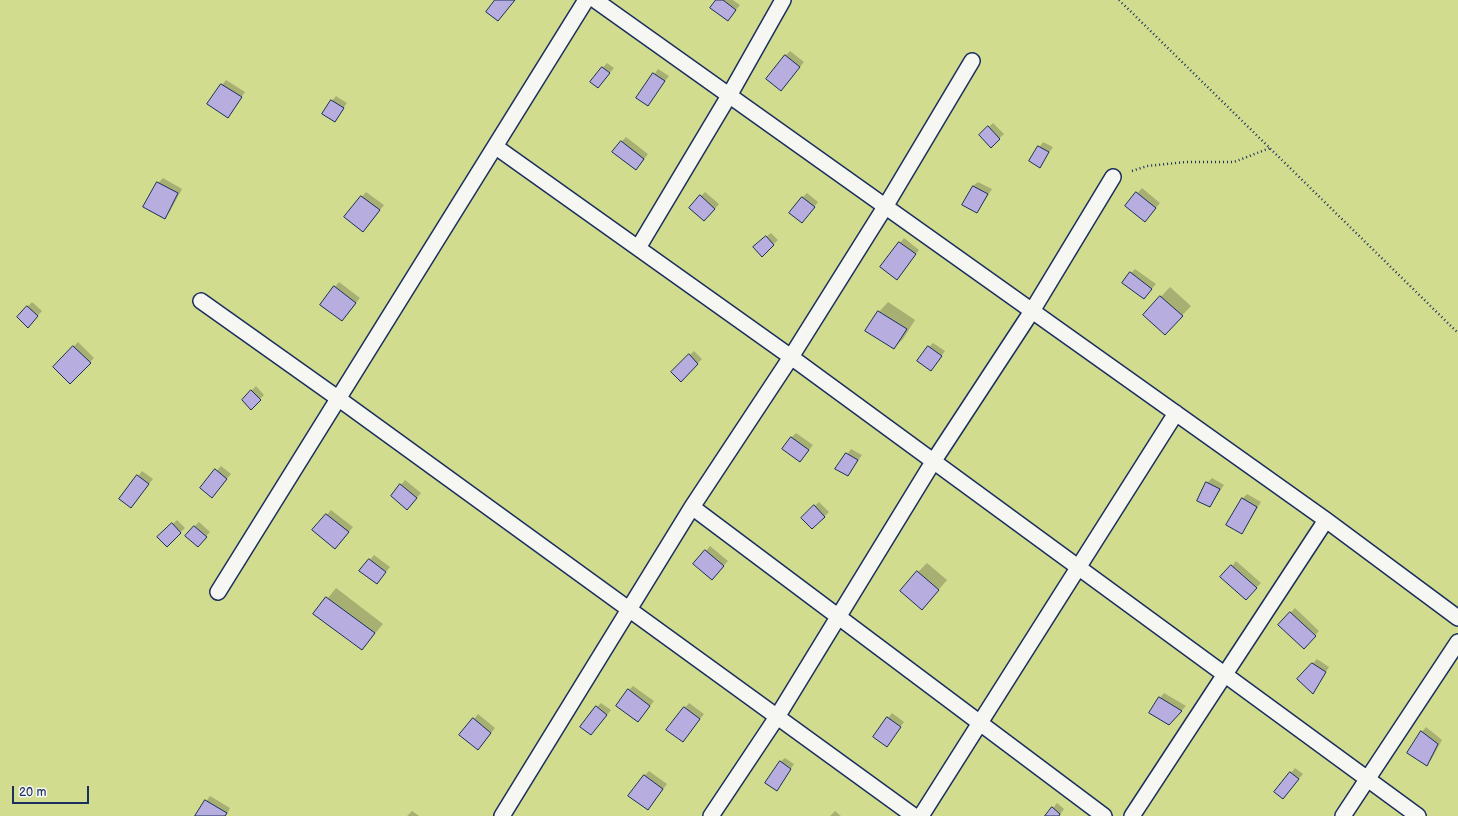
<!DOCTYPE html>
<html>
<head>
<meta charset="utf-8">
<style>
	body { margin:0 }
	#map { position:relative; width:1458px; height:816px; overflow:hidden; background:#e9e8ee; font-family:"Balsamiq Sans",sans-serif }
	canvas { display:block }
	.scale { position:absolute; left:12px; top:786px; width:77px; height:18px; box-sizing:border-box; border:2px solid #1b2f5e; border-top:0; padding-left:5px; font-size:12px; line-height:14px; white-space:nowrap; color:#1b2f5e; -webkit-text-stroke:3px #f6f6f2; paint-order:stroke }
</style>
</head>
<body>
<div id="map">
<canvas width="1458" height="816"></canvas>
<div class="scale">20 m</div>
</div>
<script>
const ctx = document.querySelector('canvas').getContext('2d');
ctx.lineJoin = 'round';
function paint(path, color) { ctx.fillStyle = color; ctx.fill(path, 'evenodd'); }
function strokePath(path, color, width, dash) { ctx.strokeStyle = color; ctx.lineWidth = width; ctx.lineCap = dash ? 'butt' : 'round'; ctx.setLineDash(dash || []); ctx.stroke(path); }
const green = new Path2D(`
	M0 0H1458V816H0Z`);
const shadow = new Path2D(`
	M718 0H733L740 5 728 20Z
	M790 51 804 62 786 85 785 56Z
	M607 63 614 68 602 82H591Z
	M658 69 669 76 648 104 638 98Z
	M226 80 245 92 228 116 222 85Z
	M336 96 347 103 334 121 332 101Z
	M993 123 1004 134 991 146 980 135Z
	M626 137 648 154 640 165 621 142Z
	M1043 142 1053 147 1040 166 1030 161Z
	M163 178 182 189 169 213 164 218 158 183Z
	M978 182 992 189 977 212 973 186Z
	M1142 188 1160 203 1149 216 1127 205Z
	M366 192 384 205 367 227 345 217Z
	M705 192 719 204 709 216 701 196Z
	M807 193 818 202 806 217 802 198Z
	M771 233 778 240 762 255 759 243Z
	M904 238 919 250 901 274 900 243Z
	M1135 269 1156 284 1148 293 1131 273Z
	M339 282 360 298 342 320 321 304Z
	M1170 287 1191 306 1174 324 1144 315Z
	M32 302 42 311 32 322 18 317Z
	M888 302 915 320 903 339 894 348 879 312Z
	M78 342 94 358 70 383 54 367Z
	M933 343 945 351 935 365 929 347Z
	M694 351 702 359 681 380 672 372Z
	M256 386 264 395 251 408 243 400Z
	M796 433 813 445 800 461 791 438Z
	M851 449 862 455 848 475 837 469Z
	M221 466 231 474 216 492 201 488Z
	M142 471 153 479 131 507 121 499Z
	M1212 478 1224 485 1210 506 1198 500 1207 483Z
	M405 480 421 493 412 504 392 496Z
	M1247 494 1261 502 1242 533V499Z
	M819 502 829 512 812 528 802 518Z
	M331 510 353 527 340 543 314 530Z
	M177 520 185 528 167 545 159 537Z
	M199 522 210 532 202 541 186 535Z
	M710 546 728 561 716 574 695 564Z
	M374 555 390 567 377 583 370 560Z
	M1236 561 1261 583 1246 598 1232 566Z
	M927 563 947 580 931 599 918 572Z
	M336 588 383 624 362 649 315 614Z
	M1295 608 1319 631 1308 643 1279 625Z
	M1317 659 1329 667 1313 693 1298 679Z
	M633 686 654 701 642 716 629 690Z
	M1164 693 1186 706 1173 719 1160 698Z
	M601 703 611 710 595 730 597 707Z
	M689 703 704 714 687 736 668 730Z
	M892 713 904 722 887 746 888 718Z
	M478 714 495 728 482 745 474 719Z
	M1426 727 1442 740 1431 760 1427 764 1422 732Z
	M785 758 794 764 781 785 780 762Z
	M1295 768 1303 774 1287 793 1275 792Z
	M649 771 667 784 648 809 644 776Z
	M210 796 230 808 226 816H196Z
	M1057 803 1064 809 1059 816H1047Z
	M412 811 419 816H407Z
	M835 811 841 816H830Z`);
const building = new Path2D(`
	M495 0H515L498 21 486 12Z
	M716 0H723L736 10 728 21 710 8Z
	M785 55 800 67 781 91 766 79Z
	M602 67 610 73 598 88 590 82Z
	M653 73 665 81 648 106 636 98Z
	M221 84 242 97 228 118 207 104Z
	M331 100 344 108 335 122 322 114Z
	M988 126 1000 139 991 148 979 135Z
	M621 141 644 159 636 170 612 152Z
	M1038 146 1049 152 1040 168 1029 161Z
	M157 182 178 193 165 219 143 207Z
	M973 186 988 194 977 213 962 205Z
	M1136 192 1156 208 1145 222 1125 206Z
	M700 195 715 209 704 221 689 208Z
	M361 196 380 210 363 232 344 217Z
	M802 197 815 207 802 223 789 213Z
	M766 236 774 245 762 257 753 247Z
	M899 242 916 254 897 280 880 267Z
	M1130 272 1152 289 1144 299 1122 283Z
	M334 286 356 303 342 321 320 305Z
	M1160 296 1183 316 1165 335 1143 315Z
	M27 306 38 316 28 328 17 317Z
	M878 311 907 329 894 349 865 331Z
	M73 346 91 363 70 384 53 367Z
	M928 346 942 356 931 371 917 361Z
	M689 354 698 364 681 382 671 372Z
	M251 390 261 400 251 410 242 400Z
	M791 437 809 450 800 462 782 449Z
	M846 453 858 460 848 476 835 469Z
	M215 469 227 479 212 498 200 488Z
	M137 475 149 484 131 508 119 499Z
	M1206 482 1220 489 1210 507 1197 501Z
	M400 484 417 498 407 510 391 496Z
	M1242 498 1257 507 1242 534 1226 525Z
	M814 505 825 517 812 529 801 518Z
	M326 514 349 532 335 549 312 530Z
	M172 523 181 533 167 547 157 537Z
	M194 526 207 537 198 547 185 536Z
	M705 550 724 566 712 580 693 564Z
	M369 559 386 572 377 584 359 571Z
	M1231 565 1257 588 1246 600 1220 577Z
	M917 571 939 590 922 610 900 591Z
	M326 597 375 633 362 650 313 614Z
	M1290 612 1316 636 1304 649 1278 625Z
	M1312 663 1326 672 1313 694 1297 679Z
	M628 689 650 706 638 722 616 706Z
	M1159 697 1182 711 1169 725 1149 713Z
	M596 706 607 715 591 735 580 727Z
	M684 707 700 719 683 742 666 730Z
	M887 717 901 727 887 747 873 737Z
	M473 718 491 733 478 750 459 735Z
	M1421 731 1438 744 1427 766 1407 753Z
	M780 761 791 769 777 791 765 783Z
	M1290 772 1299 779 1283 799 1274 792Z
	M644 775 663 789 648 810 628 796Z
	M205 800 227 813 225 816H195Z
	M1052 807 1060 814 1059 816H1045Z`);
const path = new Path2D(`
	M1119 0 1458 333
	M1132 171 1147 166 1186 162H1234L1270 148`);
const service = new Path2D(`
	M595 0 1326 520 1458 618
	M496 147 791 357 1418 816
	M638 248 730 94 783 0
	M201 301 339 399 914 816
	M692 507 1104 816
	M218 592 586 0
	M502 816 692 507 791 357 885 207 972 61
	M711 816 777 717 933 462 1032 311 1113 177
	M921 816 1176 413
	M1132 816 1326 520
	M1343 816 1458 642`);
paint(green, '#d1dc8f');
paint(shadow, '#0003');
paint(building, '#b7aedf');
strokePath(building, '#1b2f5e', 1);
strokePath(service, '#1b2f5e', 18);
strokePath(path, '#1b2f5e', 2.5, [1, 3]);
strokePath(service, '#f6f6f2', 15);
</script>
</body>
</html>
